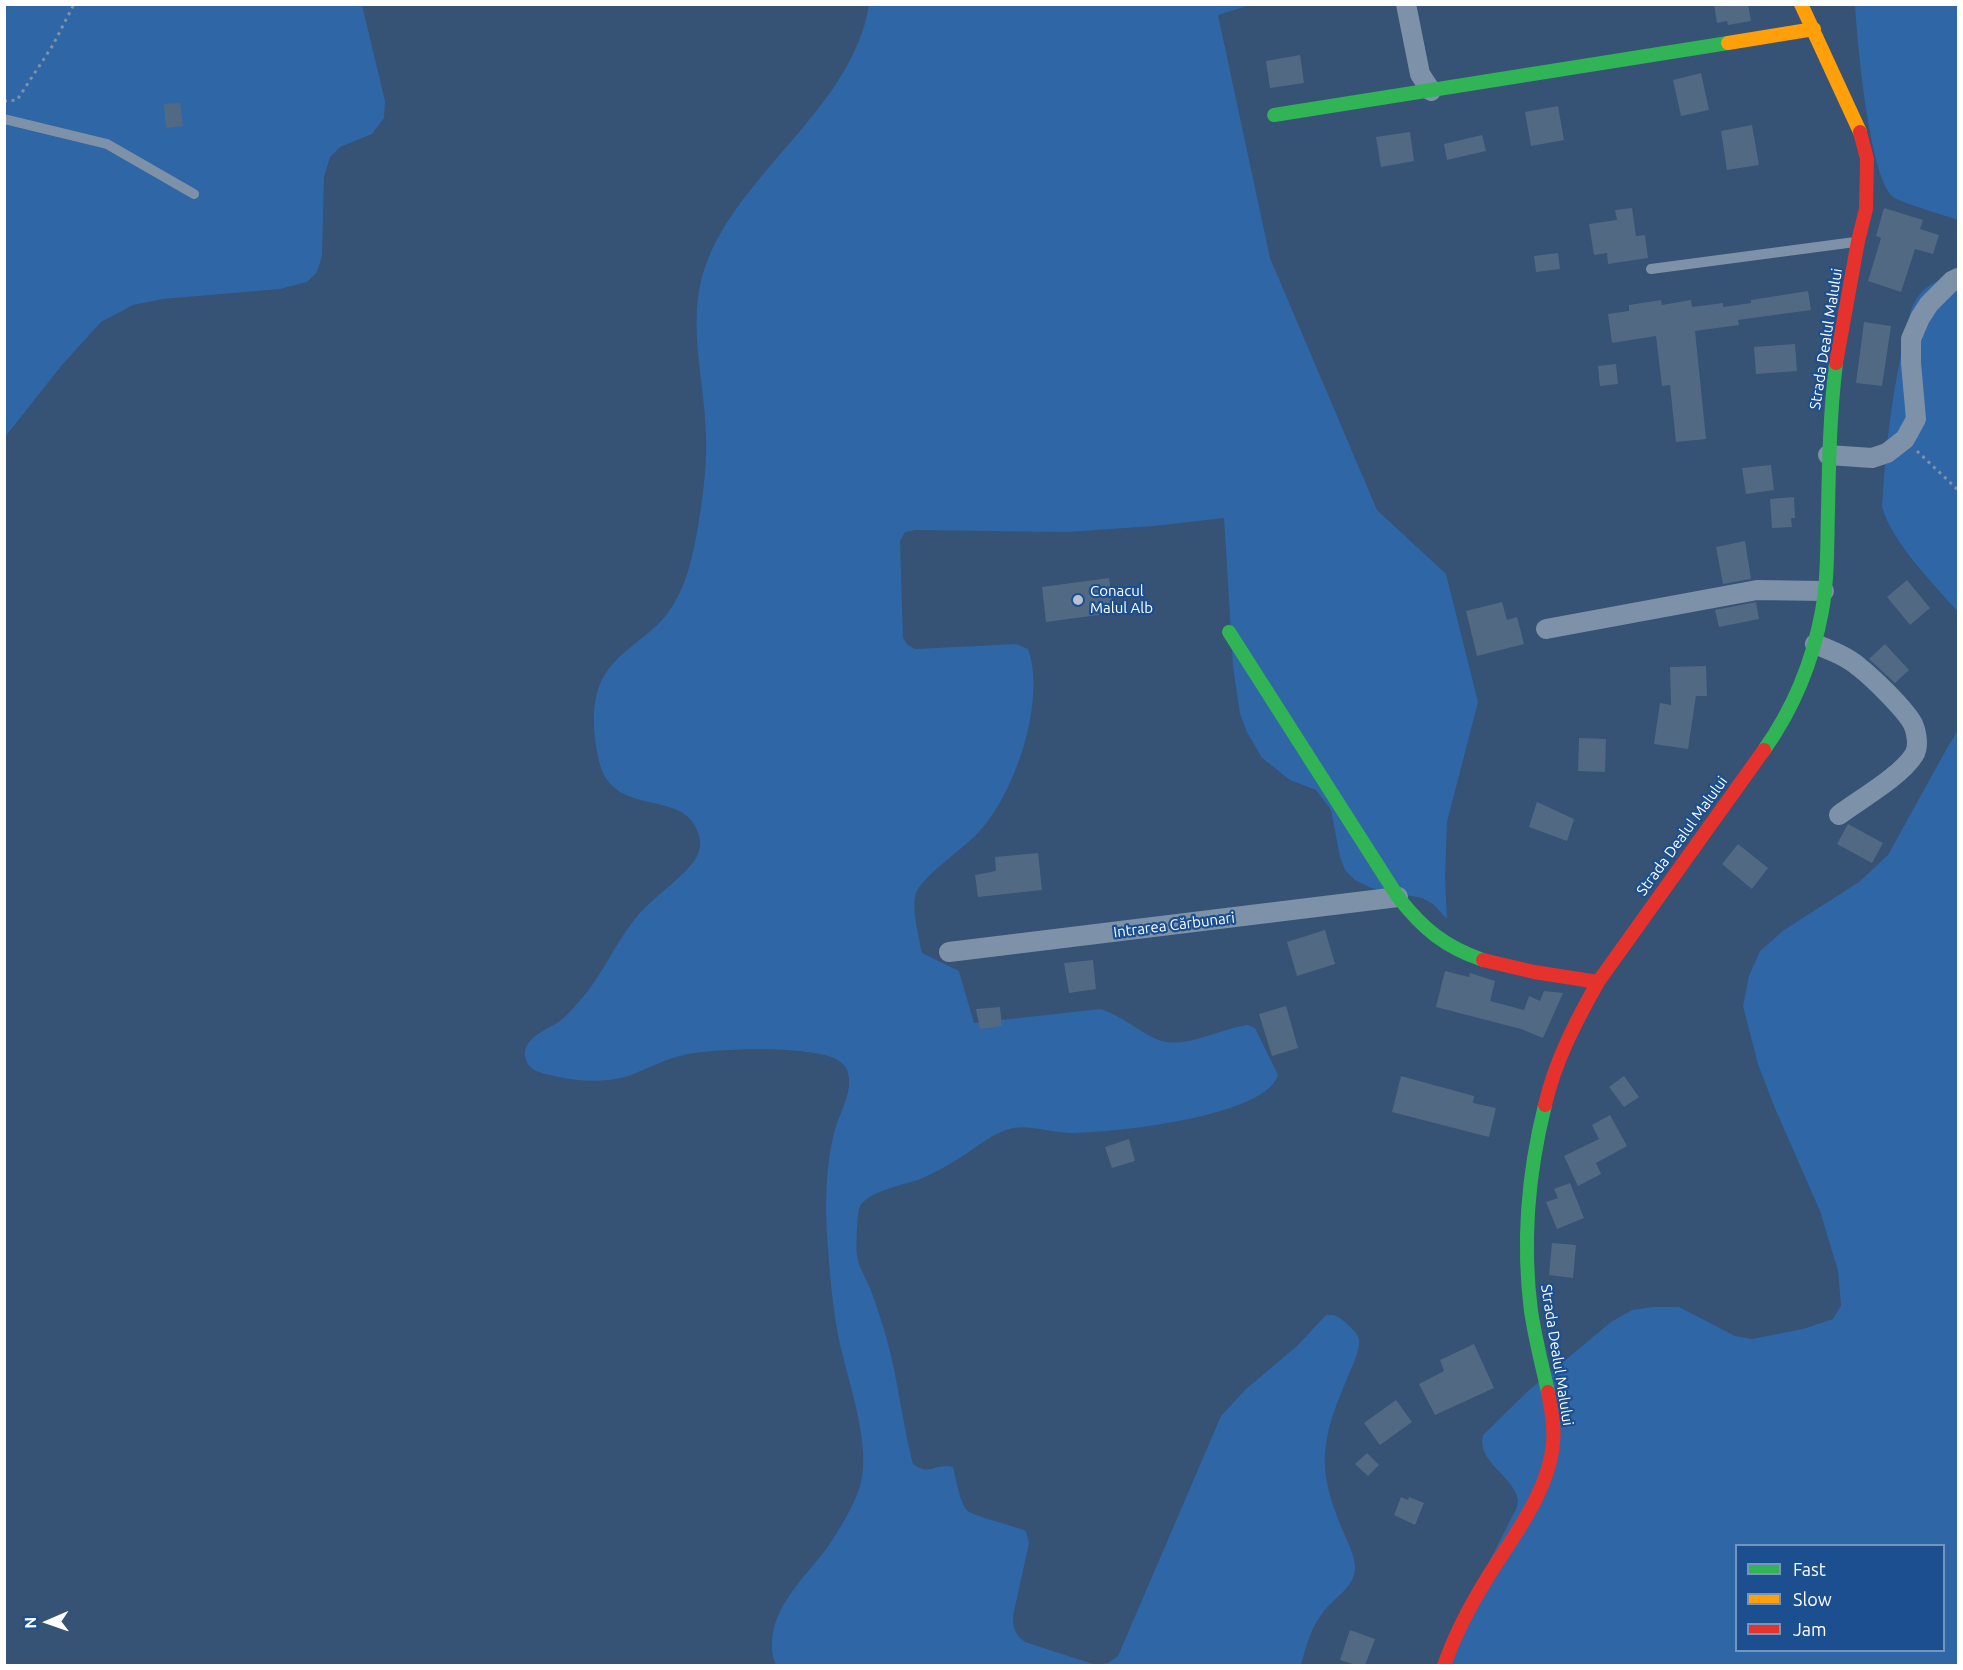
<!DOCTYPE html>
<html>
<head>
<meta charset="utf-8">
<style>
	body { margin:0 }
	#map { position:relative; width:1963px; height:1670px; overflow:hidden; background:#365274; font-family:Ubuntu,sans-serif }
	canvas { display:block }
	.frame { position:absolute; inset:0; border:6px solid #fff; pointer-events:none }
	.legend { position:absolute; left:1735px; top:1544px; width:210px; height:108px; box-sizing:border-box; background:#1b4f8f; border:2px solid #7695bc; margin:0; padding:8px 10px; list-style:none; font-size:18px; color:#fff }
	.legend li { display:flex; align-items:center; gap:12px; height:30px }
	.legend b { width:30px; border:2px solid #7695bc }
	.north { position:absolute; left:18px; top:1592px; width:60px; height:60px; -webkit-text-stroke:4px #1b4f8f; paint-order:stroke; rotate:268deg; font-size:16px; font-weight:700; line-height:24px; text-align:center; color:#fff }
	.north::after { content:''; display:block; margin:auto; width:21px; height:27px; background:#fff; clip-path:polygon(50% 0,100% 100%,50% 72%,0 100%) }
</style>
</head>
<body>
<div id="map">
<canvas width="1963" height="1670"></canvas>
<div class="frame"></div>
<ul class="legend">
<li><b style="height:8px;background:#30b455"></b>Fast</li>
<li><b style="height:8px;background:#ff9f0a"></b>Slow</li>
<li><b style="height:8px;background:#e5322d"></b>Jam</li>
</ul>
<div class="north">N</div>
</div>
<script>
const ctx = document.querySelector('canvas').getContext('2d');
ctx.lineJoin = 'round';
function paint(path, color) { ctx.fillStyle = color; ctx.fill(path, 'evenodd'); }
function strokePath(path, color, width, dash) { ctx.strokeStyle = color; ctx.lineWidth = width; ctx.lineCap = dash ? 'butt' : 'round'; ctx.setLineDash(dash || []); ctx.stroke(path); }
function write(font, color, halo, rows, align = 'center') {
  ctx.font = font + ' Ubuntu,sans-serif'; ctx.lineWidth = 4.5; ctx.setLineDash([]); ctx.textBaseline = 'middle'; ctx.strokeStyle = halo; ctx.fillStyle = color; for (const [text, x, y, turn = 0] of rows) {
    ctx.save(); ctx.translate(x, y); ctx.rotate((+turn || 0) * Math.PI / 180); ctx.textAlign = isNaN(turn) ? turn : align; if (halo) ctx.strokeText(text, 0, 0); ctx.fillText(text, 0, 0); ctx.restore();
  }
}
const green = new Path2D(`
	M5 5H362L385 101 384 118 372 134 340 147 330 157 324 177 322 256 317 272 307 282 280 289 163 299 133 305 101 322 62 365 5 437Z
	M869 5H1250L1218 15 1270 258 1377 510 1446 574 1478 702 1447 822 1445 878 1447 919 1433 904 1422 898 1371 888 1355 880 1345 870 1340 857 1331 810 1316 790 1290 780 1262 758 1247 732 1240 714 1233 666 1224 518 1154 526 1068 532 915 530 905 532 900 541 903 638 907 644 915 649 1016 644 1028 649C1047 700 1014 799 975 836 962 849 921 878 916 893 911 908 919 937 922 953L959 971 974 1023 1100 1009C1123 1015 1145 1038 1166 1042 1191 1046 1223 1028 1248 1025L1255 1028 1278 1075C1266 1117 1111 1133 1071 1133 1053 1133 1030 1125 1013 1128 996 1132 980 1144 966 1154 950 1164 935 1173 918 1180 903 1185 864 1192 859 1209 857 1219 856 1244 857 1255 858 1266 866 1278 870 1288 876 1304 881 1320 886 1336 898 1378 902 1422 913 1464 930 1477 936 1462 953 1467 956 1478 960 1504 968 1511 975 1517 1013 1525 1026 1531L1029 1543 1013 1616C1013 1629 1015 1634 1025 1642L1096 1665 1108 1663 1118 1656 1221 1416 1246 1389 1297 1346 1326 1315C1335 1314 1339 1317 1346 1323 1351 1328 1358 1333 1359 1340 1360 1353 1351 1368 1347 1379 1338 1400 1329 1422 1326 1444 1321 1476 1332 1505 1344 1533 1348 1543 1355 1556 1355 1568 1354 1588 1335 1597 1324 1611 1311 1627 1306 1646 1301 1665H776C774 1659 771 1651 772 1644 772 1606 806 1576 827 1548 839 1530 852 1509 859 1489 874 1447 846 1378 838 1335 832 1302 829 1267 827 1234 825 1200 826 1166 834 1133 838 1116 850 1098 849 1080 849 1071 846 1066 839 1061 818 1045 712 1048 684 1055 665 1059 649 1068 631 1075 608 1083 578 1082 554 1076 543 1073 530 1072 526 1060 519 1039 547 1030 560 1021 564 1018 573 1009 576 1005 602 978 615 941 640 913 654 897 686 875 696 858 700 850 701 845 699 836 690 797 641 809 616 789 600 777 598 758 595 739 593 721 593 700 600 684 613 654 642 642 662 620 682 598 691 566 696 537 702 505 707 469 706 437 705 377 684 317 708 259 746 167 852 106 869 5Z
	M1855 5H1958V220C1946 216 1902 203 1893 197 1869 177 1857 39 1855 5Z
	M1958 270V612C1933 583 1893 544 1882 507 1885 450 1893 384 1907 329 1909 319 1911 306 1917 298 1926 284 1944 278 1958 270Z
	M1958 730V1665L1436 1666 1516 1509C1517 1506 1518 1503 1518 1500 1514 1476 1476 1462 1483 1435L1528 1391 1611 1322 1632 1310 1653 1307H1679L1735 1336 1752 1339 1803 1329 1833 1319 1841 1305 1838 1271 1820 1211 1774 1106 1758 1064 1743 1006 1749 976 1760 951 1784 930 1859 882 1888 855 1946 750ZM1736 1546H1944V1650H1736Z`);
const building = new Path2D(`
	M1714 4H1748L1751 21 1728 25 1727 21 1717 23Z
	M1300 55 1304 83 1270 88 1266 61Z
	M1701 73 1709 110 1681 116 1673 80Z
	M180 103 183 126 166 128 164 104Z
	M1558 106 1564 140 1531 146 1525 112Z
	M1752 125 1759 165 1727 170 1721 131Z
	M1410 132 1414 161 1381 167 1376 137Z
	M1482 135 1486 151 1447 160 1444 144Z
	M1632 208 1636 236 1645 235 1648 258 1608 264 1607 253 1594 255 1589 224 1617 220 1615 210Z
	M1884 208 1923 220 1920 229 1939 235 1933 254 1915 249 1901 292 1868 281 1881 238 1876 236Z
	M1558 253 1560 269 1536 272 1534 256Z
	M1808 291 1811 310 1738 320 1739 325 1695 331 1706 439 1676 442 1670 385 1662 386 1656 336 1612 343 1608 314 1629 311V305L1661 300 1662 305 1691 300 1692 307 1723 303V307L1751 303V300Z
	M1864 322 1891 326 1882 386 1856 383Z
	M1795 344 1797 371 1756 374 1754 347Z
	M1616 364 1618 384 1600 386 1598 366Z
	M1771 465 1774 490 1746 494 1742 468Z
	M1794 497 1795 518H1791L1792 527 1772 528 1770 499Z
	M1745 541 1751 579 1723 584 1716 547Z
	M1109 578 1113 613 1046 622 1042 587Z
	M1907 580 1930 608 1910 625 1887 597Z
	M1502 602 1507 620 1517 617 1524 644 1477 656 1466 611Z
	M1756 602 1759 619 1719 627 1715 610Z
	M1885 644 1909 670 1895 683 1869 659Z
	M1706 666 1707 696H1696L1688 749 1654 744 1660 703 1671 705 1670 667Z
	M1579 738 1606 739 1605 772 1578 771Z
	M1537 802 1574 819 1567 841 1529 827Z
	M1848 824 1883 843 1872 863 1837 844Z
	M1738 844 1768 868 1752 889 1722 864Z
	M1038 853 1042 890 978 897 975 875 996 871 995 857Z
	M1325 930 1335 964 1297 976 1287 942Z
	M1093 960 1096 989 1069 993 1064 963Z
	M1445 971 1469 977 1470 973 1495 981 1490 1001 1524 1010 1529 996 1540 1001 1544 991 1563 993 1543 1038 1521 1029 1436 1007Z
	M1286 1006 1298 1048 1272 1056 1259 1014Z
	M1000 1007 1002 1026 980 1029 976 1009Z
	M1401 1076 1474 1096 1473 1103 1496 1108 1489 1137 1392 1112Z
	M1624 1076 1639 1097 1624 1107 1609 1087Z
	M1610 1115 1627 1146 1596 1163 1601 1174 1578 1186 1564 1156 1599 1139 1592 1125Z
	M1129 1139 1135 1161 1112 1168 1105 1147Z
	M1570 1183 1584 1218 1557 1229 1546 1202 1558 1198 1554 1189Z
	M1552 1243 1576 1245 1573 1278 1549 1275Z
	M1474 1344 1494 1388 1435 1415 1419 1384 1444 1371 1440 1360Z
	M1396 1400 1412 1422 1380 1445 1364 1423Z
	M1367 1453 1379 1465 1368 1476 1355 1464Z
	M1401 1497 1408 1500 1409 1497 1424 1503 1415 1525 1394 1515Z
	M1350 1630 1375 1639 1365 1665H1356L1340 1660Z`);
const path = new Path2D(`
	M4 101 17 100 53 45 74 4
	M1917 451 1958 490`);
const lane = new Path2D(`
	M4 119 107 144 194 194
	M1651 269 1855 242`);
const street = new Path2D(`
	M1406 4 1420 74 1431 91
	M1828 455 1872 458 1887 453 1905 439 1916 419 1911 363V339L1920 318 1929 304 1952 281 1958 278
	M1546 629 1757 590 1824 591
	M1815 644C1830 650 1846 656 1859 667 1873 678 1905 709 1913 724 1917 733 1919 747 1914 755 1901 776 1859 800 1839 815
	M949 952 1398 897`);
const fast = new Path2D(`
	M1274 115 1728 43
	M1229 632 1398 897C1423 929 1445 947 1483 960
	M1764 750C1793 709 1813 660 1822 611 1828 578 1827 544 1828 510 1829 461 1830 412 1836 363
	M1545 1105C1528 1173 1522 1241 1531 1311 1535 1338 1542 1365 1548 1392`);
const slow = new Path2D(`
	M1801 4 1860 132
	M1728 43 1814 29`);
const jam = new Path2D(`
	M1836 363 1858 241 1866 209 1867 159 1860 132
	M1483 960 1534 972 1598 982
	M1545 1105C1555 1061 1576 1021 1598 982L1764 750
	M1444 1666C1455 1633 1471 1604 1489 1575 1514 1535 1549 1491 1553 1443 1555 1426 1551 1409 1548 1392`);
const markers = [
	[1078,600,6,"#b9c2ce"]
];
const streetNames = [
	["Strada Dealul Malului",1826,339,-81],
	["Strada Dealul Malului",1682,836,-54],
	["Intrarea Cărbunari",1174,925,-7],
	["Strada Dealul Malului",1557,1355,81]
];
const poiNames = [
	["Conacul",1090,591],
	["Malul Alb",1090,608]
];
paint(green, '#2f66a5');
paint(building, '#526984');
strokePath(path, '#7d92a8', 3, [3, 4.5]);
strokePath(lane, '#7d92a8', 10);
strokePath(street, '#7d92a8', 20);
strokePath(fast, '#30b455', 14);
strokePath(slow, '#ff9f0a', 14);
strokePath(jam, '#e5322d', 14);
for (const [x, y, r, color] of markers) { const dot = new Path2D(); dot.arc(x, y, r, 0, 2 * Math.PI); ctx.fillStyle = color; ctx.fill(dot); strokePath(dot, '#1b4f8f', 2); }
write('15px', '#fff', '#1b4f8f', streetNames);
write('15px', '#fff', '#1b4f8f', poiNames, 'left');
</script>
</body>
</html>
